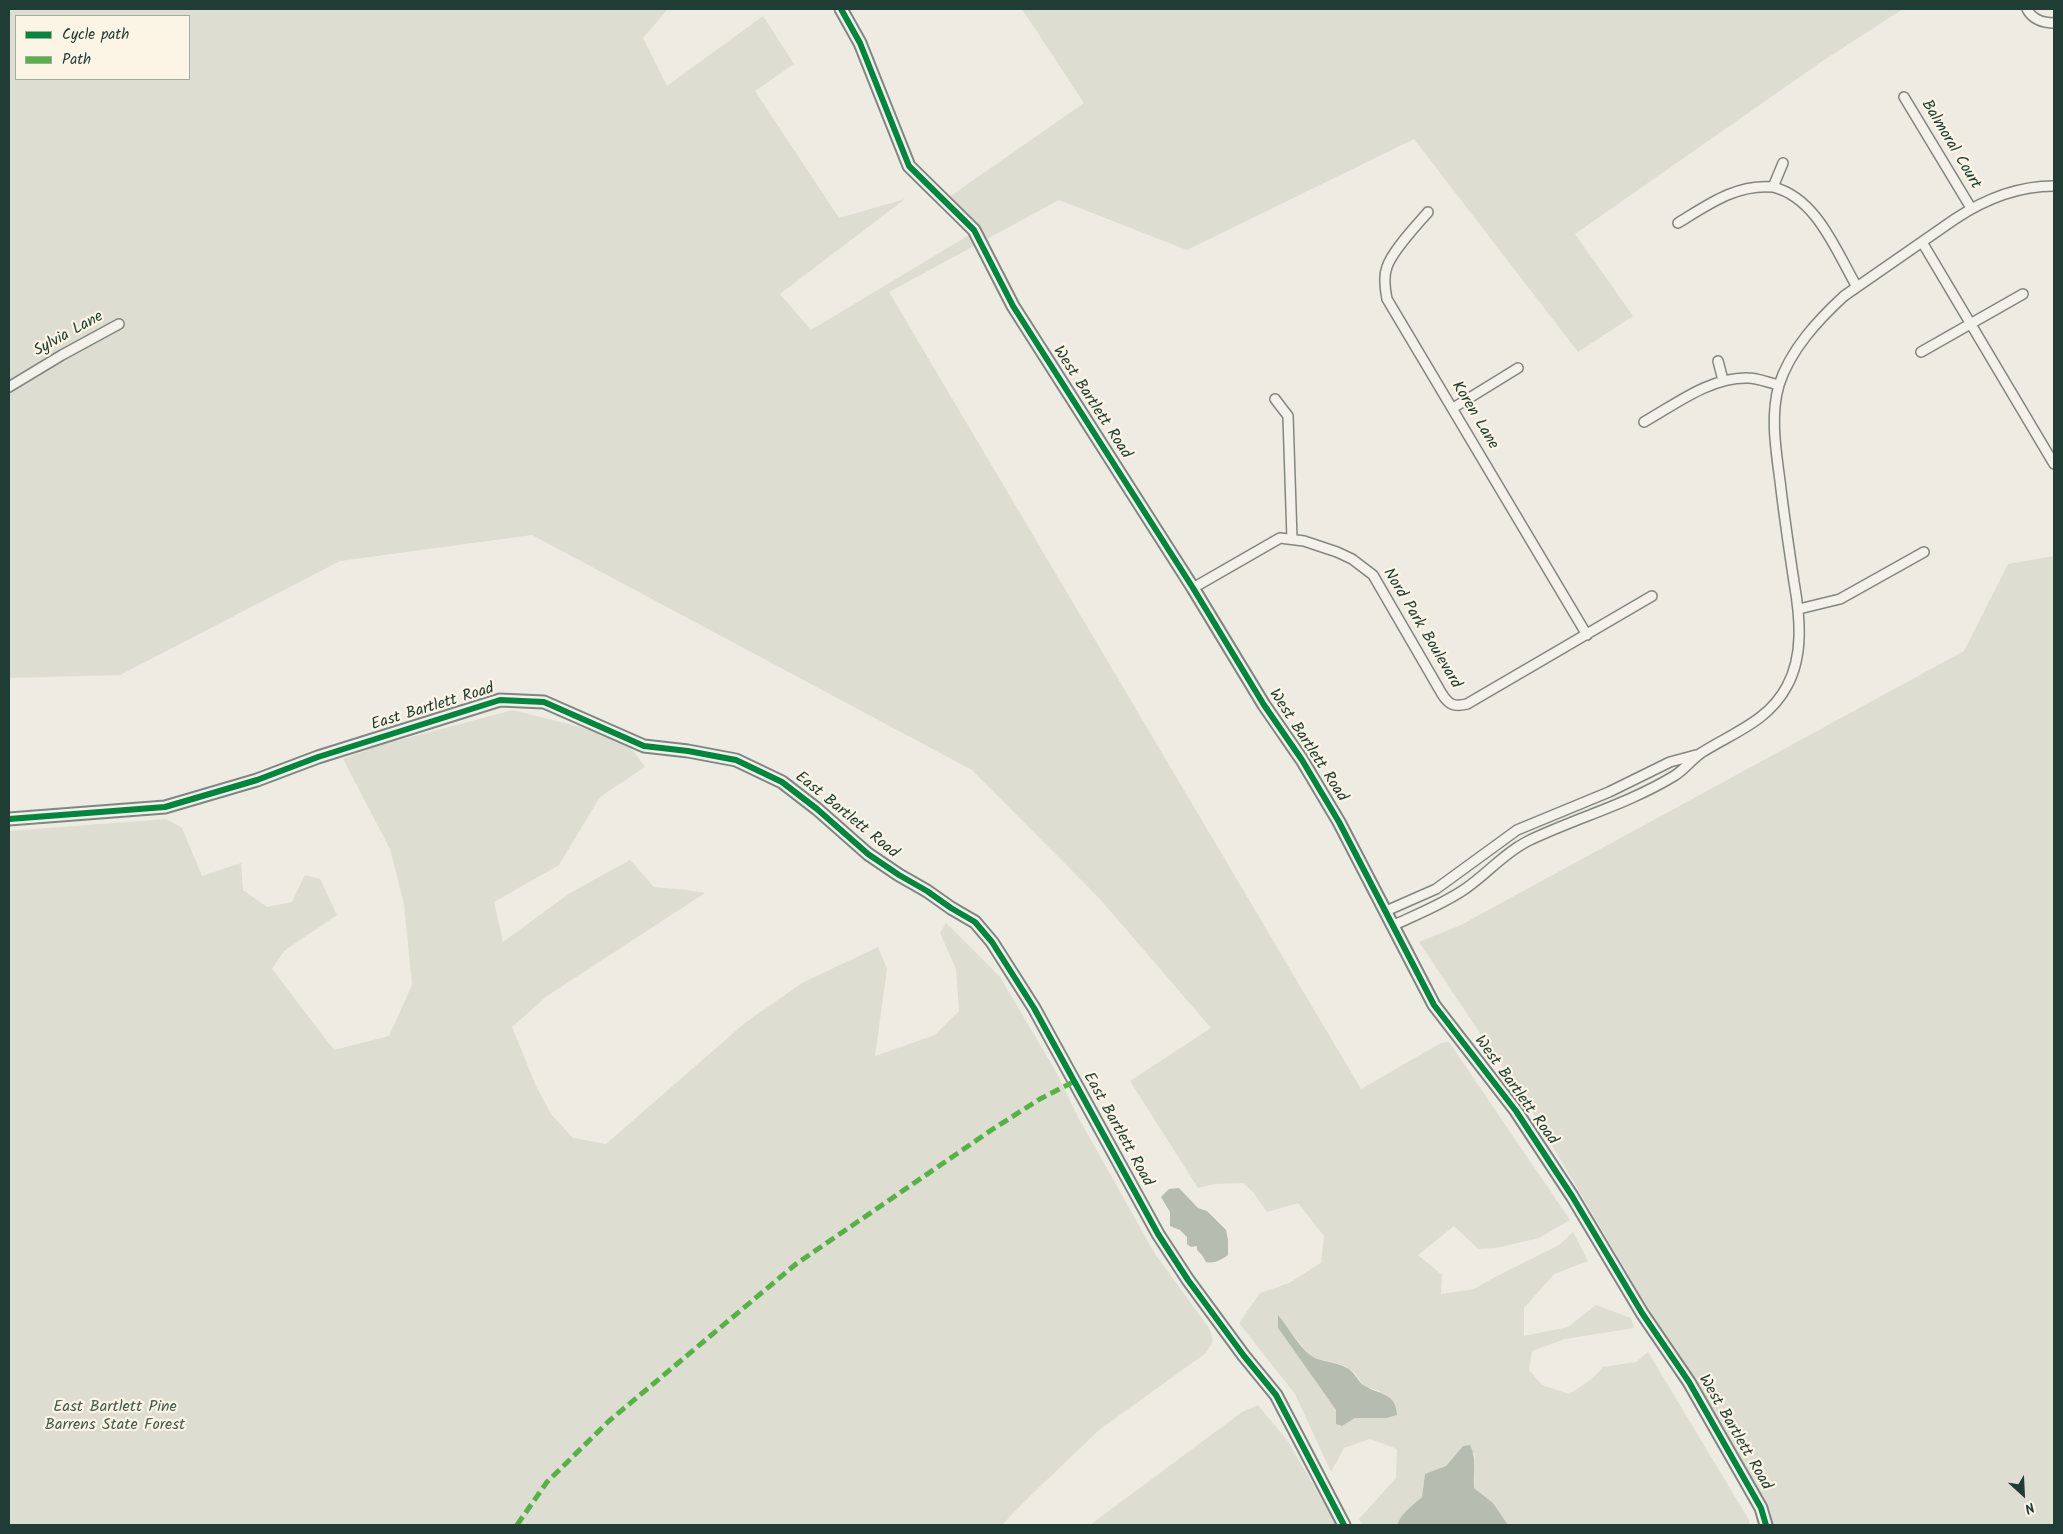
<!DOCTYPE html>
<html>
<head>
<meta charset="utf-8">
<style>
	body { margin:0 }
	#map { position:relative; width:2063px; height:1534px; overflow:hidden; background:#eeebe3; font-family:Kalam,sans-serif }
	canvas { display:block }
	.frame { position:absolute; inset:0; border:10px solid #1f3d34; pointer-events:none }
	.legend { position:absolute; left:15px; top:15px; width:175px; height:65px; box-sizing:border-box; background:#fcf5e5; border:1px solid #a4ab9e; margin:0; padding:6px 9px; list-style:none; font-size:15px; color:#1f3d34 }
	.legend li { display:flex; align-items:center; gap:10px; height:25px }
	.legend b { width:25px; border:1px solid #a4ab9e }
	.north { position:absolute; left:1998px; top:1469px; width:50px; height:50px; -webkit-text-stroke:4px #fcf5e5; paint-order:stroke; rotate:155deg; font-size:14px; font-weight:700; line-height:20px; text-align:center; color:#1f3d34 }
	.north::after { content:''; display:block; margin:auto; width:18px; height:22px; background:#1f3d34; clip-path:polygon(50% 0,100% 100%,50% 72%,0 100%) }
</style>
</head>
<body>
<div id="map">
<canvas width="2063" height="1534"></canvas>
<div class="frame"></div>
<ul class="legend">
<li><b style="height:6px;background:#00873e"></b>Cycle path</li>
<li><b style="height:6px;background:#55b346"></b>Path</li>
</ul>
<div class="north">N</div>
</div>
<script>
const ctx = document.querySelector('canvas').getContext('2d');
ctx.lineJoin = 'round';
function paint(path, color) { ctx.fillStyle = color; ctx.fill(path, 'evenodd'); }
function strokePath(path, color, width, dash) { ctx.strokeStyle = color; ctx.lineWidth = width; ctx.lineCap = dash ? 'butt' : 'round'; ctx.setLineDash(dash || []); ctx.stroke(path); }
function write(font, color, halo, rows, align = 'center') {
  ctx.font = font + ' Kalam,sans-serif'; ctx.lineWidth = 4.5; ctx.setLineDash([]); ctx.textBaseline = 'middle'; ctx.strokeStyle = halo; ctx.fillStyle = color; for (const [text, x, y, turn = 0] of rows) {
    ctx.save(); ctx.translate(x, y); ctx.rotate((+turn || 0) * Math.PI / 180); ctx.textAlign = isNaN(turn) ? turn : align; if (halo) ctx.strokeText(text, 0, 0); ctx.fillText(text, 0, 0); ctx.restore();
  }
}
const green = new Path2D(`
	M9 9H668L643 38 667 86 763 16 794 64 755 91 839 218 905 199 780 294 811 330 969 235 939 204 1084 103 1022 9H1903L1824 60 1575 234 1633 316 1578 352 1414 139 1187 250 1059 200 889 292 1361 1089 1441 1043 1449 1042 1570 1220 1539 1238 1496 1248 1478 1249 1454 1226 1418 1255 1442 1275 1441 1294 1474 1289 1495 1277 1559 1245 1573 1232 1588 1261 1554 1274 1524 1308V1336L1568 1327 1596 1305 1631 1318 1634 1328 1565 1339 1532 1351 1529 1370 1542 1385 1569 1394 1592 1379 1603 1367 1636 1362 1648 1352 1749 1520 1750 1525H1508L1493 1503 1474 1488 1475 1454 1463 1446 1446 1466 1425 1474 1422 1497C1413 1505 1401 1513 1397 1525H1362L1359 1519 1396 1478 1397 1449 1370 1439 1344 1448 1331 1472 1295 1394 1239 1323 1260 1293 1289 1283 1321 1263 1324 1236 1298 1203 1267 1212 1253 1192 1243 1183 1215 1184 1198 1188 1130 1081 1211 1028 1099 898 972 770 532 535 340 561 120 675 9 678ZM16 16H189V79H16ZM1278 1316 1311 1357 1345 1366 1354 1372 1364 1386 1379 1391 1386 1418H1355L1342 1426 1336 1410 1278 1328Z
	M2054 556V1525H1768L1764 1505 1530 1108 1419 942 1459 926 1964 651 2008 564Z
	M513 710 603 733 632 749 645 767 600 797 559 865 494 902 503 942 570 893 630 860 654 887 687 890 705 893 547 996 512 1027 536 1086 551 1114 573 1138 606 1144 746 1022 802 983 878 947 887 969 875 1056 935 1035 959 1011 956 969 940 933 946 923 1000 977 1055 1070 1078 1117 1155 1254 1209 1328 1213 1341 1206 1353 1099 1430 1025 1501 1002 1525H9V831L166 819 182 828 202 876 241 863 243 890 267 907 292 902 305 875 320 879 337 915 284 951 272 969 334 1050 389 1036 412 985 404 904 390 849 343 759 381 745Z
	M1258 1405 1287 1440 1337 1525H1090L1242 1412Z`);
const water = new Path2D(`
	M1179 1188 1198 1208 1207 1211 1226 1230 1228 1240V1255C1221 1260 1214 1264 1206 1262L1202 1255 1197 1250V1246L1191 1247 1187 1244V1237L1180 1230 1170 1226V1212L1161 1197 1169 1189Z
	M1278 1315C1289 1328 1297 1344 1310 1355 1317 1361 1334 1362 1343 1366 1356 1371 1357 1382 1365 1386 1380 1395 1396 1393 1397 1415L1386 1418H1355L1342 1426 1336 1424V1410L1278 1328Z
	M1470 1445C1477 1458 1473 1474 1474 1488L1493 1503 1508 1525H1397C1401 1513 1413 1505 1422 1497L1425 1474 1446 1466 1463 1446Z`);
const minor = new Path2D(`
	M2027 9C2032 19 2043 23 2054 23
	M1904 97 1971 208
	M1773 187C1817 198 1836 251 1857 287
	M1428 212C1416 226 1392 251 1387 267 1383 277 1385 289 1387 299L1587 635
	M1678 223C1709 204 1736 184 1773 187L1783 163
	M1922 242 2054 464
	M1921 352 2023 294
	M1718 361 1723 380
	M9 387 62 355 119 324
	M1275 399 1288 416 1292 539
	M1453 408 1518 368
	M1644 422C1676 404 1710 377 1748 378 1758 378 1769 383 1779 385
	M1193 588 1280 538 1304 541 1337 552 1352 559 1373 575 1442 694C1449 705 1454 707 1467 704L1652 596
	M1799 609 1840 599 1924 552
	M1386 911 1436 889 1517 830 1609 792 1670 762 1696 755
	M1394 925C1418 914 1443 904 1465 889 1487 874 1504 853 1528 841 1576 818 1628 804 1674 776 1684 770 1691 760 1701 753 1732 733 1768 722 1787 686 1804 655 1800 616 1794 582 1789 549 1784 515 1780 481 1776 450 1770 416 1779 385 1790 350 1818 320 1844 296L1955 219C1985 199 2017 186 2054 186`);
const tertiary = new Path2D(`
	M841 9 860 43 909 166 974 230 1013 306 1193 588 1264 705 1302 760 1339 822 1434 1005 1516 1111 1572 1196 1642 1313 1689 1382 1761 1508 1766 1525
	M9 819 165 807 257 780 318 757 500 700 544 702 644 746 688 751 736 760 782 782 817 809 868 854 899 875 927 891 951 908 975 922 992 942 1034 1008 1158 1234 1188 1280 1244 1356 1276 1395 1344 1525`);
const quiet = new Path2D(`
	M517 1525 547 1482 609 1421 796 1264 993 1129 1040 1099 1075 1081`);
const cycleway = new Path2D(`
	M841 9 860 43 909 166 974 230 1013 306 1193 588 1264 705 1302 760 1339 822 1434 1005 1516 1111 1572 1196 1642 1313 1689 1382 1761 1508 1766 1525
	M9 819 165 807 257 780 318 757 500 700 544 702 644 746 688 751 736 760 782 782 817 809 868 854 899 875 927 891 951 908 975 922 992 942 1034 1008 1158 1234 1188 1280 1244 1356 1276 1395 1344 1525`);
const streetNames = [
	["Balmoral Court",1950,145,59],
	["Sylvia Lane",69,335,-29],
	["West Bartlett Road",1091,403,57],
	["Koren Lane",1474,416,59],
	["Nord Park Boulevard",1421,629,59],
	["East Bartlett Road",433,708,-17],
	["West Bartlett Road",1307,746,57],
	["East Bartlett Road",846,816,39],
	["West Bartlett Road",1515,1091,54],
	["East Bartlett Road",1117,1130,61],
	["West Bartlett Road",1734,1433,60]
];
const parkNames = [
	["East Bartlett Pine",115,1408],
	["Barrens State Forest",115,1426]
];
paint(green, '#deddd1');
paint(water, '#b7bcb1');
strokePath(minor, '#828681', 12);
strokePath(tertiary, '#828681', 15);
strokePath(minor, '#f4f1eb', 9);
strokePath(tertiary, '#f4f1eb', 11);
strokePath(quiet, '#55b346', 5, [10, 5]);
strokePath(cycleway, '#00873e', 6);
write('16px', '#1f3d34', '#fcf5e5', streetNames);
write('16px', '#425b50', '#fcf5e5', parkNames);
</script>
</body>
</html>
